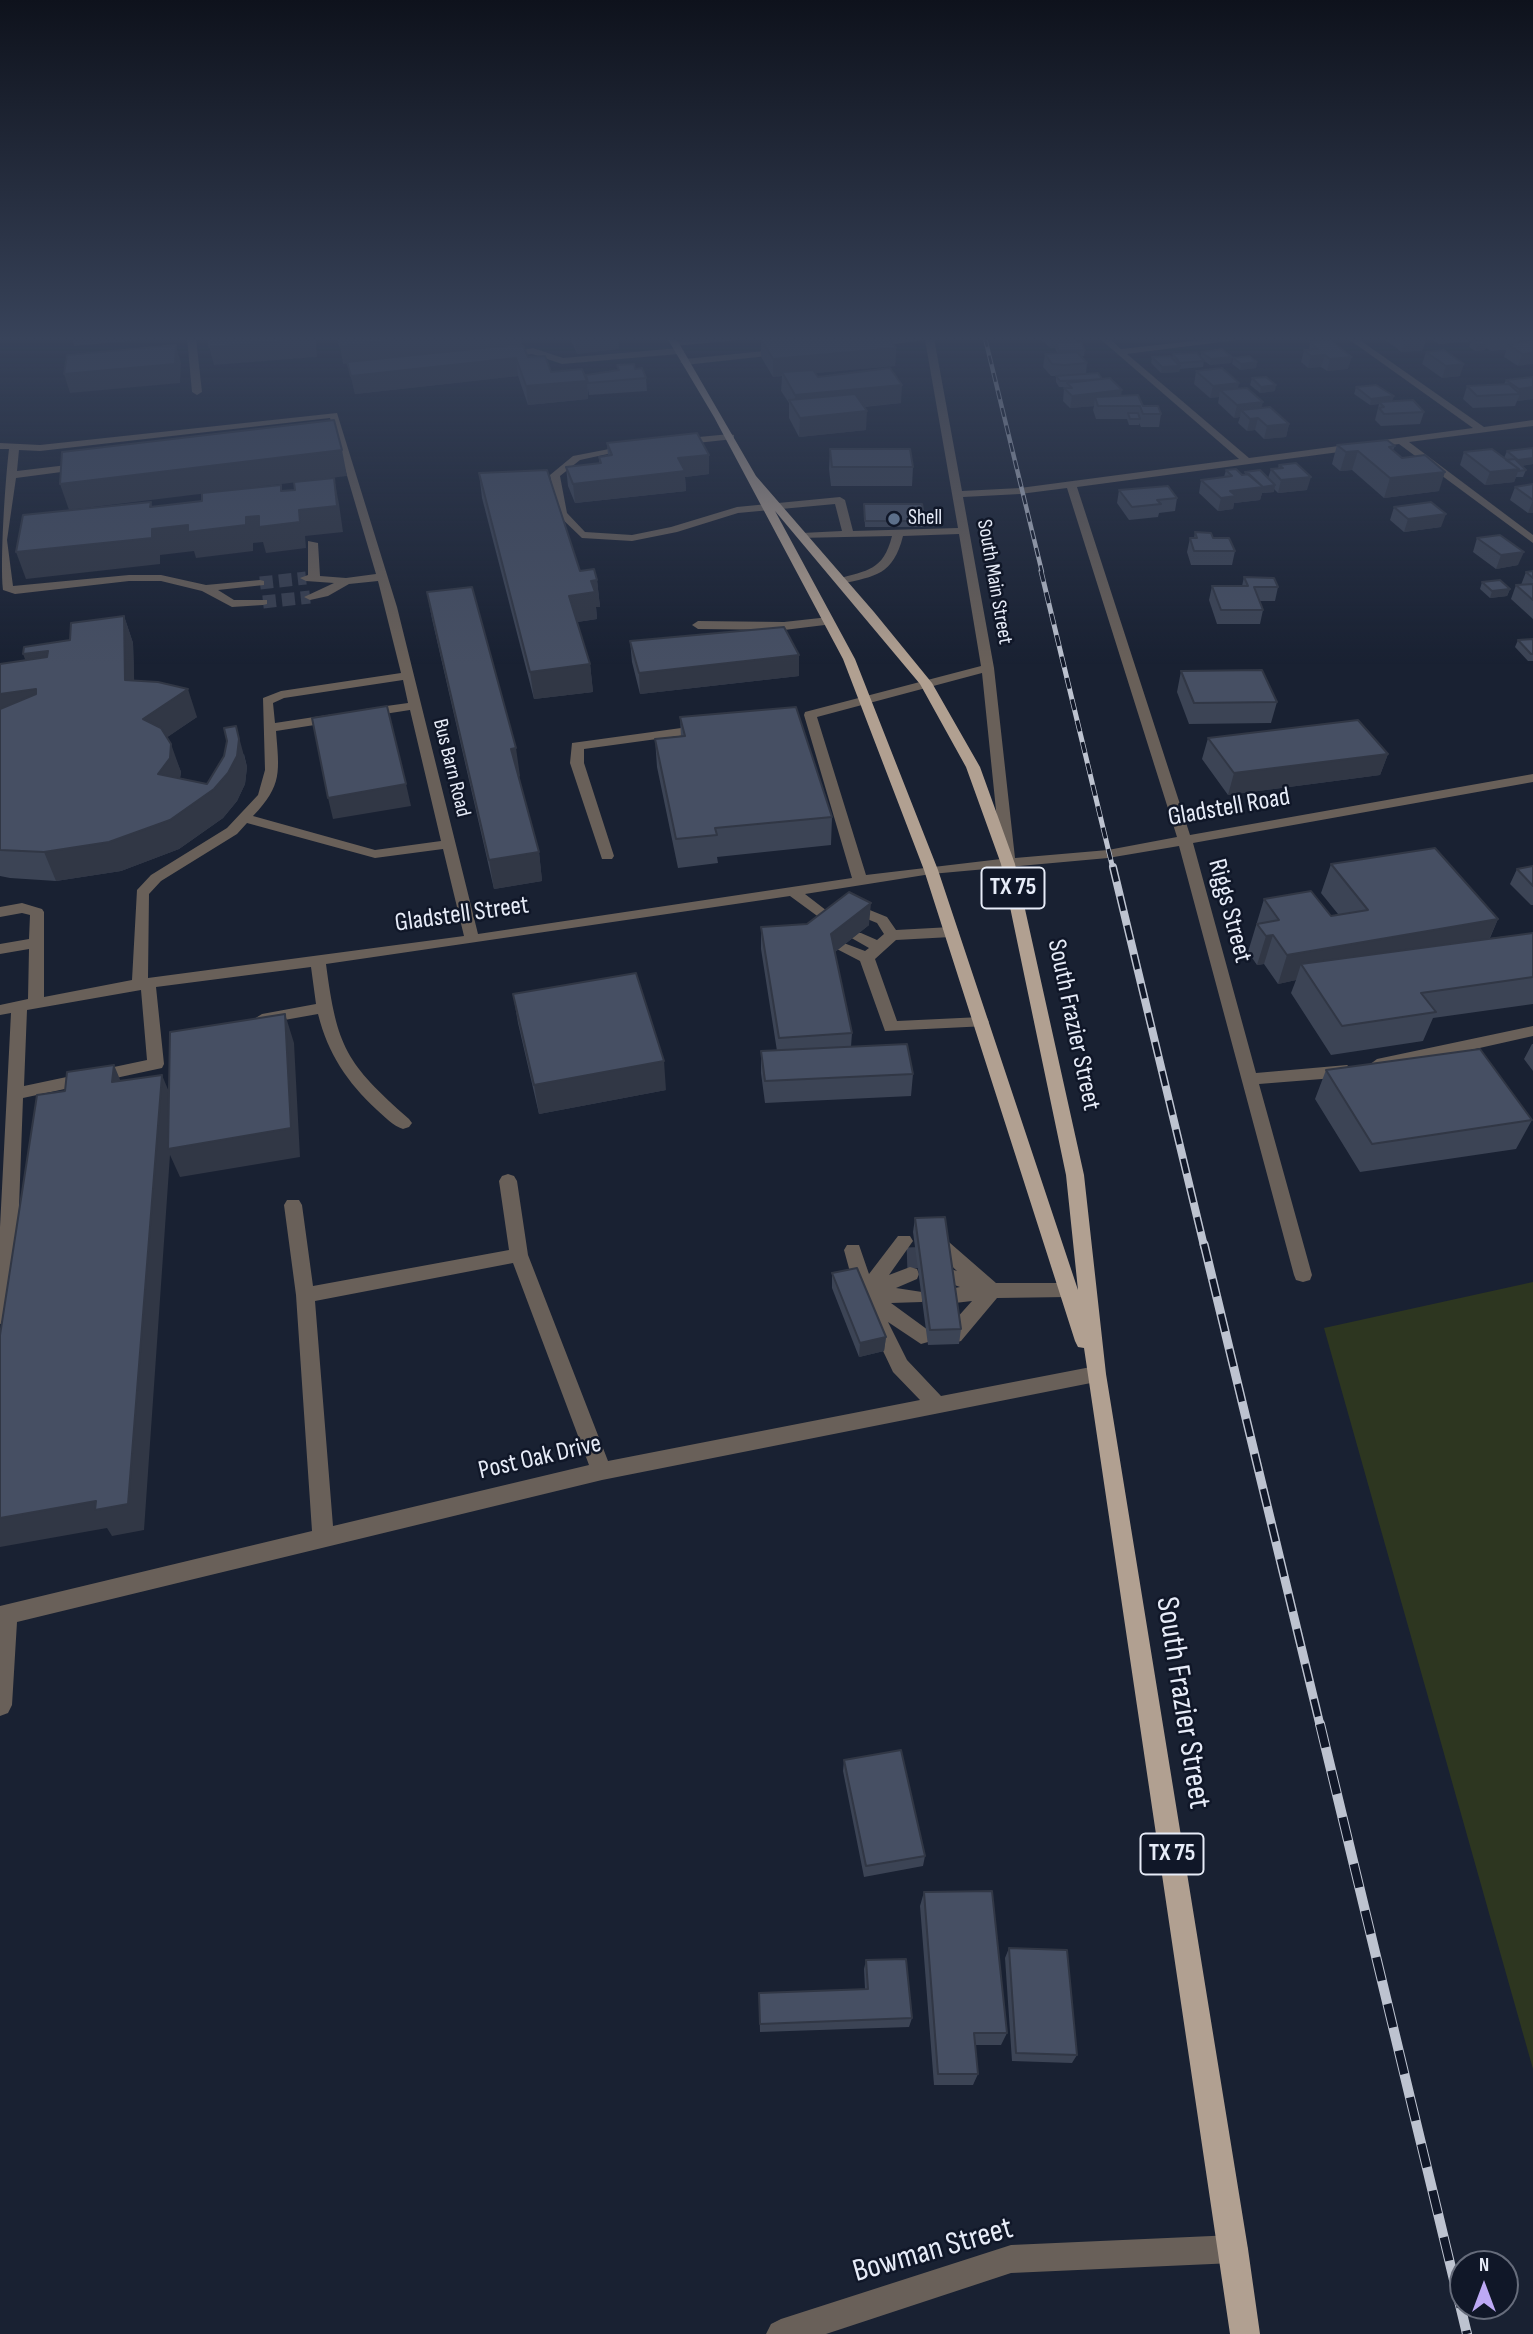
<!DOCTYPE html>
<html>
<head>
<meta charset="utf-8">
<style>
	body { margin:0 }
	#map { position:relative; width:1533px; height:2334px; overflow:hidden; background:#192132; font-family:"Sofia Sans Condensed",sans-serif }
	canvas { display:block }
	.north { position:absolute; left:1449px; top:2250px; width:70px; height:70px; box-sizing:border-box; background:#101728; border:2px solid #666c7b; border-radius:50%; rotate:0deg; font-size:19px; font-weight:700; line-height:28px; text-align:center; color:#e7ecf8 }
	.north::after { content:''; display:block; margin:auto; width:24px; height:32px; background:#bda9f5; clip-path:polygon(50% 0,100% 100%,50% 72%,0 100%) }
</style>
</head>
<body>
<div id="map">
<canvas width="1533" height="2334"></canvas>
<div class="north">N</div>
</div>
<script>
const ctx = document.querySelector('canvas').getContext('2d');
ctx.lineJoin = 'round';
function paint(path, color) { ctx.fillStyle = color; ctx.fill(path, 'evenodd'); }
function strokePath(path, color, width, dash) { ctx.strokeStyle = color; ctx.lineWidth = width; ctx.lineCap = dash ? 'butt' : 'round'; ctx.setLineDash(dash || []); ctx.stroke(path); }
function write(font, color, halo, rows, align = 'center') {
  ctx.font = font + ' "Sofia Sans Condensed",sans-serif'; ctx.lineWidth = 5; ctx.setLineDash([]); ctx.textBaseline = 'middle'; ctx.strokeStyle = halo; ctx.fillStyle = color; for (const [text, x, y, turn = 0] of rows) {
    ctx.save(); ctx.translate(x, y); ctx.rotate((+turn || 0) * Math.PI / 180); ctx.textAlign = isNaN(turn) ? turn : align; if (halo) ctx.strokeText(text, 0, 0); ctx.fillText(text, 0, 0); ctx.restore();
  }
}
const green = new Path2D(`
	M1533 1282V2069L1324 1328Z`);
const minorTunnelFar1 = new Path2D(`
	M260 583 306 578
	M263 602 310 597`);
const minorTunnel = new Path2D(`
	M907 1258 938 1257`);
const minor = new Path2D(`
	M187 338H196L202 392 197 395 192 392Z
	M689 338H760L674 346 670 343Z
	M896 338H934L962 491 1020 488 1239 459 1099 338H1109L1121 349 1220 338H1253L1127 354 1249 458 1473 428 1347 338H1357L1484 427 1533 420V426L1409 442 1533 535V543L1399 444 1077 487 1190 835 1533 774V782L1193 843 1256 1073 1347 1065 1355 1071 1347 1077 1259 1084 1312 1275 1310 1280 1303 1282 1296 1280 1294 1275 1179 846 1108 858 931 874 805 894 840 921 842 924 840 927 835 929 790 896 326 964C337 1048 346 1063 409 1119L412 1123 409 1127 403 1129C393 1126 385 1117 377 1110 347 1082 328 1054 318 1014L262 1024 254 1019 262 1014 316 1004 311 967 156 987 164 1064 162 1068 23 1098 15 1318 12 1323 0 1324V1227L11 1013 0 1015V1005L28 999 29 949 0 954V944L29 939 30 915 22 913 0 917V907L22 903 42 909 44 912V997L132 980 137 890 151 875 227 828 258 795 265 770 263 698 281 691 401 673 378 581 349 584 328 596 310 600 304 597 334 583 306 581 300 578 308 575V541L318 543 320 576 346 578 376 574 330 418 40 451 19 450 17 471 84 463 89 466 84 469 16 478 7 540 13 586 129 575H161L206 585 260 580 264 581V585L218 590 234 600H267V604L263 605 232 607 202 591 161 581H129L15 594 3 590C0 560 5 483 9 449H0V443L40 445 337 413 397 607 478 934 852 878 804 715 805 712 981 666 959 534 903 536C893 575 876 576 841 584L835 581 837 579C868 570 883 571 892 536L798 538V534L802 533 842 531 835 504 738 513 677 532 632 541 582 538 557 514 550 475 573 456 630 445 635 448 580 460 560 476 567 513 585 532 632 535 671 527 737 507 840 497 845 500 853 531 958 528 925 340 870 347 866 344ZM1067 488 1177 837 1108 850 1015 858 994 668 963 497 1020 494ZM982 673 1001 859 866 875 817 717ZM403 680 408 703 365 709 359 713 365 717 410 710 441 841 375 850 253 816C283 785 279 771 276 731L334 722 340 718 334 714 275 723 273 703 284 698ZM247 823 375 858 443 849 464 936 148 978 149 894 161 881 237 834ZM141 990 147 1060 24 1086 27 1010Z
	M533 348 563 358 679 348 684 351 679 354 562 364 532 354 503 358 498 355Z
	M783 349 788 352 786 354 685 365 680 362 685 359Z
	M730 434 734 435V439L678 445 673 442 678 439Z
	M829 617 833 618V624L784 630 698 629 692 625 698 621 784 622Z
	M703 725 709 729 708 732 584 749V763L614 856 612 859H602L570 763 572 743Z
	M850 902 887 917 896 930 951 927 959 932 951 937 896 940 875 959 897 1021 981 1017 987 1018 989 1022 987 1026 885 1031 860 961 833 947 841 942 865 951 869 948 848 936 851 933H861L877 940 884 934 877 923 845 910 843 907Z
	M1533 1026V1036L1377 1071 1369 1065 1377 1059Z
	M508 1174 514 1176 517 1181 528 1255 608 1461 920 1400 893 1372 856 1294 844 1250 847 1245H859L869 1274 898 1236H910L913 1241 889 1275 910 1267 917 1269 919 1274 917 1279 896 1288 922 1292 924 1297 922 1302 891 1303 928 1330 931 1336 928 1342 921 1344 888 1322 907 1360 941 1396 1096 1366 1103 1368 1106 1374 1103 1380 1096 1382 602 1480 17 1622 12 1705 8 1713 0 1716V1606L312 1531 296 1295 284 1205 287 1200H299L302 1205 313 1286 509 1250 499 1181 502 1176ZM513 1263 589 1465 333 1526 315 1301Z
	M936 1234 942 1236 996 1283H1068L1075 1285 1077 1290 1075 1295 1068 1297 997 1298 961 1341 954 1343 947 1341 944 1335 947 1329 972 1301 946 1304 939 1301 937 1296 939 1291 960 1287 935 1278 933 1273 935 1268 942 1266 957 1271 930 1246 927 1241 930 1236Z
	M1234 2235 1244 2239 1248 2249 1244 2259 1234 2263 1011 2273 826 2334H766L771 2324 781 2319 1011 2245Z`);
const major = new Path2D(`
	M667 338H676L756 476 874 612 932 683 980 767 1015 864 1084 1175 1106 1374 1248 2249 1260 2334H1230L1084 1348 1078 1347 1075 1341 924 870 843 659 714 417ZM775 511 920 684 966 767 1001 864 1066 1175 1078 1290 938 870 855 659Z`);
const railFar4 = new Path2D(`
	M985 338 1042 572`);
const railFar3 = new Path2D(`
	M1041 571 1113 869`);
const railFar2 = new Path2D(`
	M1113 867 1204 1246`);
const railFar1 = new Path2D(`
	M1204 1244 1320 1725`);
const rail = new Path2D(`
	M1320 1724 1467 2334`);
const wall = new Path2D(`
	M570 338H618L619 349 577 354Z
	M1040 338H1077L1076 343 1085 350 1084 356H1081L1087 363 1086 374 1102 379 1121 396 1161 414 1159 427H1141L1139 423V425H1129L1127 419H1096L1093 410 1094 406 1070 408 1063 401 1064 388H1066V387H1059L1056 382V376H1051L1043 367 1045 354 1057 353 1055 348H1050Z
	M1122 338H1143L1123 340Z
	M1386 338 1426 339 1422 351 1401 352 1386 340Z
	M1430 338H1472L1471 341 1439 344Z
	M1474 338H1520L1517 344 1533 342 1518 366 1504 357 1506 350 1491 351 1486 348 1485 350 1475 351 1469 347 1471 341 1476 340Z
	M761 339 896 348 895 366 815 373 818 377 901 403 864 407 866 430 799 437 789 418V403L781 391 782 376 773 377 761 357Z
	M1310 342 1348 369 1327 371 1321 367 1308 368 1301 362 1304 350H1309Z
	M522 346 528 357 551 372 586 380 618 371 617 365 635 369 646 378 647 391 589 395 588 389V399L528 405 518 376 355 394 348 364H343Z
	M1201 352 1232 357 1231 363 1210 365 1204 361 1203 367 1180 369 1179 372 1161 373 1151 363 1152 357 1172 358 1173 354 1200 357Z
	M1426 352 1460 376 1442 378 1422 364Z
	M1233 358 1257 362 1256 368 1240 370 1232 364Z
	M1196 371 1238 388 1262 408 1289 424 1286 437 1264 439 1255 430 1247 431 1238 423 1240 417 1234 418 1218 403 1219 397 1210 398 1194 384Z
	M1533 377V399L1517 401 1515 406 1473 408 1463 399 1467 386 1504 384 1506 380Z
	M1252 378 1275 391 1260 393 1250 385Z
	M1356 387 1394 396 1392 401 1424 412 1420 424 1381 426 1375 420 1379 404 1370 405 1354 394Z
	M607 443 709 455V474L685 477 686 491 575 503 568 486 566 467 599 463V457L608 456Z
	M1337 445 1395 446 1393 450 1439 491 1384 498 1352 470 1340 471 1332 464Z
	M1533 448V464L1521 466 1526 470 1523 477H1516L1514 482 1485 485 1460 465 1464 452 1504 458 1507 451Z
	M830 449 913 467 912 486H831L829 469Z
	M1279 465 1307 490 1278 493 1274 489V492L1262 493 1260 500 1234 503 1233 509 1218 511 1199 493 1201 480 1224 477 1226 470 1242 475 1245 474V472L1268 478 1271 469 1278 468Z
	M479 473 580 571 597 580 600 607H596L597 619 577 622 590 664 593 692 534 699 482 498Z
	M1533 484V513H1528L1510 500 1515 487Z
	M1119 490 1177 498 1175 511 1159 513 1158 517 1129 520 1117 503Z
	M864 504 925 521 924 527H865Z
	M1394 507 1441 527 1404 532 1390 520Z
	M1195 532 1213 538 1235 551 1232 565H1191L1187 552 1190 538H1194Z
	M1477 538 1518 565 1496 569 1473 552Z
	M1533 571V619L1511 599 1516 585H1521L1526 572Z
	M1244 577 1278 587 1275 601H1260L1263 610 1260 624H1217L1209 600 1212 586H1242Z
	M1482 582 1510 589 1507 596 1490 598 1480 589Z
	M427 592 520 776 518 777 539 852 542 881 494 889 432 619Z
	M124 616 133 643 134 680 197 717 167 737 181 772 180 778 207 784 244 754 247 767 245 784 237 801 223 818 179 849 121 871 56 881 10 878 0 876V664L26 660Z
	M1533 639V661H1528L1515 647 1518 640Z
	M630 641 799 676 640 694 632 662Z
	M1181 671 1277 702 1271 723 1189 724 1177 692Z
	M680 717 832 817 831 845 717 857 718 863 678 868 657 767 655 739 681 737Z
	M1208 738 1388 754 1380 775 1228 795 1202 759Z
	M1331 864 1498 919 1490 938 1533 933V1004L1433 1018 1423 1041 1331 1055 1291 993 1296 980 1278 984 1264 964 1257 965 1248 952 1264 899 1331 916 1338 914 1321 893Z
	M1533 866V905H1531L1510 884 1517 869Z
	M869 925 835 952 852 1033 851 1047 913 1074 911 1096 765 1103 761 1073V1051H777L761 949V927Z
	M513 994 666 1090 539 1114 518 1023Z
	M1532 1044H1533V1071L1524 1059Z
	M1326 1070 1532 1120 1516 1149 1360 1172 1315 1099Z
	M915 1218 961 1329 959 1344 928 1345 913 1232Z
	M832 1273 886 1337 884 1351 859 1357 832 1288Z
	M844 1760 925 1856 923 1866 864 1877 843 1771Z
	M924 1892 1007 2033 1001 2045H975L978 2074 973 2085H934L920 1906Z
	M1009 1948 1077 2055 1072 2063 1012 2061 1005 1958Z
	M866 1960 912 2018 909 2027 760 2032 759 1993 865 1989 864 1969Z`);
const shadedWall = new Path2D(`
	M72 338H160L74 346Z
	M316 338 317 357 214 365 209 347Z
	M423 338H521L522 347 343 364 340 346Z
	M575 338H618L619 349 577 354Z
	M1052 338H1077L1076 346 1056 343 1055 348H1050Z
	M1440 338H1472L1471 341 1439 344Z
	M1426 339 1422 351 1401 352 1405 340Z
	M1487 344 1485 350 1475 351 1477 345Z
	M176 345 181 363 180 383 70 393 64 374Z
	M896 348 895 366 784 376 782 372V376L773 377V359Z
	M1533 353V364L1518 366 1522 354Z
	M1325 355 1321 367 1308 368 1311 356Z
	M1232 357 1231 363 1210 365 1211 359Z
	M1352 357 1348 369 1327 371 1330 359Z
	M516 358 518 376 355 394 351 376Z
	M1257 362 1256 368 1240 370 1241 364Z
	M1464 364 1460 376 1442 378 1446 366Z
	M1180 366 1179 372 1161 373 1162 367Z
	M587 381 588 399 528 405 526 386Z
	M1239 383 1237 395 1220 390 1219 397 1210 398 1213 386Z
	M902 385 901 403 797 413 795 410V395Z
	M1276 385 1275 391 1260 393 1261 387Z
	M1533 387V399L1517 401 1520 394H1518L1519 389Z
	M1122 390 1120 403 1095 397 1094 406 1070 408 1072 396Z
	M1394 396 1392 402H1379V404L1370 405 1371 399Z
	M1263 402 1260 415 1241 410 1240 417 1234 418 1237 405Z
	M867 411 866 430 799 437 800 418Z
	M1258 418 1255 430 1247 431 1250 419Z
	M1289 424 1286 437 1264 439 1267 426Z
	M342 450 347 476 69 510 60 484Z
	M1358 451 1352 470 1340 471 1346 452Z
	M709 455V474L685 477 686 491 575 503 573 484 678 458Z
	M1533 458V464L1516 466 1518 460Z
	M1519 469 1514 482 1485 485 1490 472Z
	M1445 472 1439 491 1384 498 1390 478Z
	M1311 477 1307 490 1278 493 1281 480Z
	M334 478 339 504 343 532 305 536 306 548 266 553 263 542 253 543V551L196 558 194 551 160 555V564L26 579 16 552 150 507 151 502 158 528 299 510Z
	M1275 485 1274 492 1262 493 1260 500 1234 503 1233 509 1218 511 1221 498 1230 491Z
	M1533 500V513H1528Z
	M1446 514 1441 527 1404 532 1408 519Z
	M1524 552 1518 565 1496 569 1501 555Z
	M597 580 600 607H596L597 619 571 623 569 596 591 581Z
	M1510 589 1507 596 1490 598 1492 591Z
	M124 616 133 643 135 708 125 680Z
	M48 651 58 678 34 682 23 654Z
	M799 655V676L640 694 639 673Z
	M590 664 593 692 534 699 530 672Z
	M36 689 47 717 0 724V694Z
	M188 689 197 717 153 747 143 719Z
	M236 726 247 767 245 784 237 801 223 818 179 849 121 871 56 881 44 852 214 789Z
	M171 744 181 772 179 786 158 774Z
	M516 748 520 776 515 777 511 749Z
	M1388 754 1380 775 1228 795 1234 773Z
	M406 784 411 806 333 819 328 798Z
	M539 852 542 881 494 889 489 860Z
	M871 903 869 925 830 956 831 934Z
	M1498 919 1485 948 1301 964 1296 980 1278 984 1287 955Z
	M1273 935 1264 964 1257 965 1266 936Z
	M285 1014 294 1043 300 1157 180 1177 170 1155 144 1530 112 1536 107 1528 0 1547V1518L162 1075 174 1104Z
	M664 1061 666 1090 539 1114 534 1085Z
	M114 1065 126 1094 112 1082Z
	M886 1337 884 1351 859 1357 860 1343Z`);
const building = new Path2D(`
	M209 338H314V339L209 347Z
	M338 338H423L340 346Z
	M772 338H889L896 348 773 359 761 339Z
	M1402 338H1426V339L1405 340Z
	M1481 340 1487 344 1477 345 1471 341Z
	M1331 341 1352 357 1330 359 1325 355 1311 356 1304 350 1318 349 1310 342Z
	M1533 342V353L1522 354 1508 344Z
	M1056 343H1081L1085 350 1059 351Z
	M176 345 175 364 64 374 67 355Z
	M512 345 523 346 528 357 545 356 551 372 582 369 587 381 526 386 516 358 351 376 347 362Z
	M1222 349 1232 357 1211 359 1201 352Z
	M1444 350 1464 364 1446 366 1426 352Z
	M1077 352 1087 363 1065 365 1052 364 1045 354Z
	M1197 353 1204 361 1180 363 1173 354Z
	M1170 356 1180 366 1162 367 1152 357Z
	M1249 356 1257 362 1241 364 1233 358Z
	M634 364 635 369 642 368 646 378 588 383 586 375 619 370 617 365Z
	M890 368 902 385 795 395 782 372 813 370 818 377Z
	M1222 368 1239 383 1213 386 1196 371Z
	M1098 373 1102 379 1089 380 1060 381 1056 376Z
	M1266 377 1276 385 1261 387 1252 378Z
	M1533 377V387L1519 389 1506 380Z
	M1110 378 1122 390 1072 396 1064 388H1072L1067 383Z
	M1509 384 1520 394 1477 396 1467 386Z
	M1376 385 1394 396 1371 399 1356 387Z
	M1247 388 1263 402 1237 405 1220 390Z
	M855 394 867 411 800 418 789 400Z
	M1138 395 1143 406H1158L1161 414H1143L1140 406H1098L1095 397Z
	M1413 400 1424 412 1384 414 1379 408 1384 407 1379 402Z
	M1270 407 1289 424 1267 426 1258 418 1250 419 1241 410Z
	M1128 413H1138L1140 419H1130Z
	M334 420 342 450 60 484 62 452Z
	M697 433 709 455 678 458 685 471 573 484 566 467 601 463 599 457 612 455 607 443Z
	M1387 440 1395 446 1389 447 1402 458 1425 455 1445 472 1390 478 1358 451 1346 452 1337 445Z
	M1533 448V458L1518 460 1507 451Z
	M830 449H910L913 467H832Z
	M1492 449 1519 469 1490 472 1464 452Z
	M1515 459 1526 470 1518 471 1519 469 1506 460Z
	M1296 463 1311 477 1281 480 1271 469 1283 468 1279 465Z
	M1236 469 1242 475 1249 474 1263 487 1230 491 1236 496 1221 498 1201 480 1232 476 1226 470Z
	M547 470 580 571 594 569 597 580 591 581 595 592 569 596 590 664 530 672 479 473Z
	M1260 470 1275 485 1263 487 1245 472Z
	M334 478 337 506 299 510 300 522 259 527V516L246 517V525L188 532V525L152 529V538L16 552 23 515 151 502 150 507 202 501V493L281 485V491L295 490 294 482Z
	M1533 484V500L1515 487Z
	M1168 486 1177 498 1157 500 1161 504 1132 507 1119 490Z
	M1431 502 1446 514 1408 519 1394 507Z
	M864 504H922L925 521H865Z
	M1195 532 1211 533 1213 538H1229L1235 551H1194L1190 538H1197Z
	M1500 535 1524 552 1501 555 1477 538Z
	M1533 571V578L1526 572Z
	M1244 577 1274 578 1278 587H1254L1263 610H1221L1212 586H1248Z
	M1500 580 1510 589 1492 591 1482 582Z
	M1533 584V600L1516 585Z
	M472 587 516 748 511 749 539 852 489 860 427 592Z
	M124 616 125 680 158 682 188 689 143 719 161 728 171 744 170 758 158 774 207 784 224 756 227 741 224 728 236 726 239 739 237 756 228 773 214 789 170 820 109 842 44 852 0 850V709L36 694V689L0 694V664L47 657 48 651 23 654 24 647 70 640 71 623Z
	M784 627 799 655 639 673 630 641Z
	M1533 639V654H1531L1518 640Z
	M1262 670 1277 702 1194 703 1181 671Z
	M387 706 406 784 328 798 312 718Z
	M796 707 832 817 715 828 717 835 676 839 655 739 685 736 680 717Z
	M1358 720 1388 754 1234 773 1208 738Z
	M1435 848 1498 919 1287 955 1273 935 1266 936 1257 924 1279 920 1264 899 1311 891 1331 916 1368 910 1331 864Z
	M1533 866V886L1517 869Z
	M849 892 871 903 831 934 852 1033 779 1038 761 927 807 924Z
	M1533 933V977L1421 993 1436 1012 1342 1026 1301 964Z
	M636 973 664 1061 534 1085 513 994Z
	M285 1014 291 1128 168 1149 170 1032Z
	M907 1044 913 1074 765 1081 761 1051Z
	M1480 1049 1532 1120 1372 1144 1326 1070Z
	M114 1065 112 1082 162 1075 128 1504 95 1510 96 1501 0 1518V1335L37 1095 65 1091 67 1072Z
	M945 1217 961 1329 930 1330 915 1218Z
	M857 1268 886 1337 860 1343 832 1273Z
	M901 1750 925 1856 866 1866 844 1760Z
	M992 1891 1007 2033H974L978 2074H938L924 1892Z
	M1009 1948 1067 1950 1077 2055 1016 2053Z
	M906 1959 912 2018 760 2024 759 1993 868 1989 866 1960Z`);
const markers = [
	[894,519,7,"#5c6f8a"]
];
const farPoinames = [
	["Shell",908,519]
];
const farStreetnames = [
	["South Main Street",994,582,80],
	["Bus Barn Road",451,768,76]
];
const shields = [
	[1013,888,63],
	[1172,1854,63]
];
const shieldNames = [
	["TX 75",1013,888],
	["TX 75",1172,1854]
];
const streetNames = [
	["Gladstell Road",1229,808,-10],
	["Riggs Street",1229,911,75],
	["Gladstell Street",462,915,-8],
	["South Frazier Street",1073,1025,78],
	["Post Oak Drive",540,1458,-13]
];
const nearStreetnames = [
	["South Frazier Street",1182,1703,81],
	["Bowman Street",933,2251,-16]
];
paint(green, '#2d3620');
strokePath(minorTunnelFar1, '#383f50', 13, [13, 6]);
strokePath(minorTunnel, '#383f50', 21, [21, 10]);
paint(minor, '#696059');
paint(major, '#b1a091');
strokePath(railFar4, '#bdc3d0', 4.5);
strokePath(railFar3, '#bdc3d0', 5);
strokePath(railFar2, '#bdc3d0', 8);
strokePath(railFar1, '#bdc3d0', 9);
strokePath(rail, '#bdc3d0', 10);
strokePath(railFar4, '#101728', 2.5, [9]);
strokePath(railFar3, '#101728', 3.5, [11]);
strokePath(railFar2, '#101728', 5, [15]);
strokePath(railFar1, '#101728', 6, [18]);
strokePath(rail, '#101728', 8, [24]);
paint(wall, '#3c4455');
paint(shadedWall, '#313745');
paint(building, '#464f63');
strokePath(building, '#313745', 2);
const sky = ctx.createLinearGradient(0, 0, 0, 665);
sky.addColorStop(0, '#0e121c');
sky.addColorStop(0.51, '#38435a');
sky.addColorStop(1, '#38435a00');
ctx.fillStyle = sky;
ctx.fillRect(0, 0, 1533, 665);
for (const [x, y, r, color] of markers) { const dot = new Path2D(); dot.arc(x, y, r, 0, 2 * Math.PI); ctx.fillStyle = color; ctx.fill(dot); strokePath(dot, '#101728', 2.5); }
write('21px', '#e7ecf8', '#101728', farPoinames, 'left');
write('21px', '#e7ecf8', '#101728', farStreetnames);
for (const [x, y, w] of shields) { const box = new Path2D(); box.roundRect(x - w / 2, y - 20.5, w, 41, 5); ctx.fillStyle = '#101728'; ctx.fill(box); strokePath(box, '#e7ecf8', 2); }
write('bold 24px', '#e7ecf8', null, shieldNames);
write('26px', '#e7ecf8', '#101728', streetNames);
write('32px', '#e7ecf8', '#101728', nearStreetnames);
</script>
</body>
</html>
